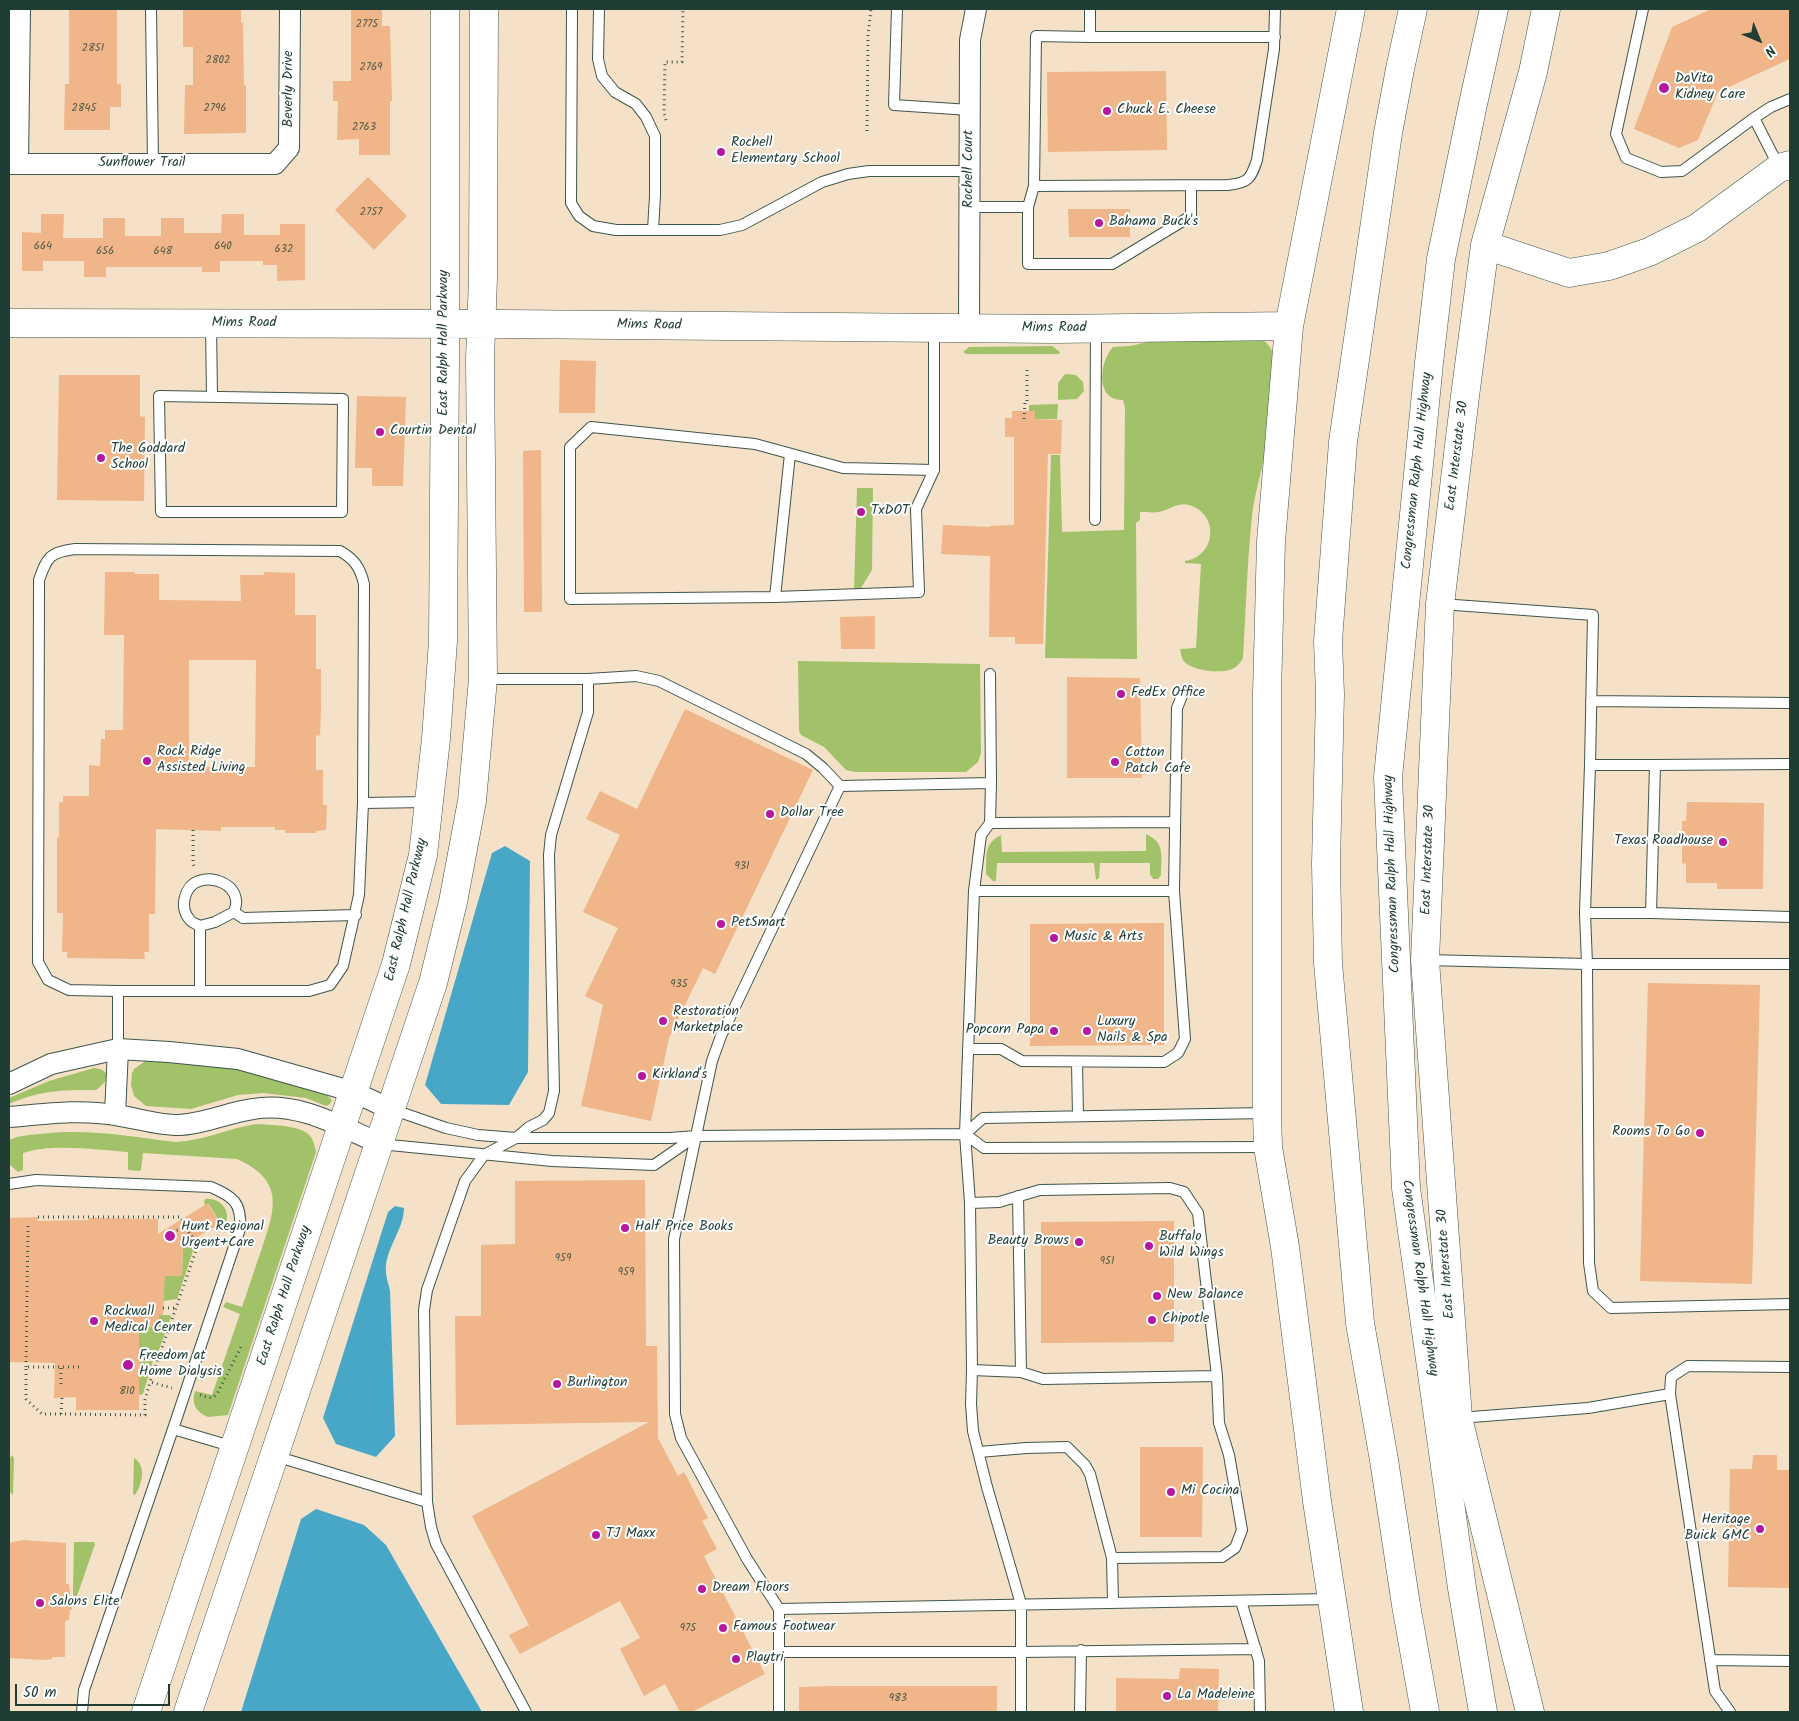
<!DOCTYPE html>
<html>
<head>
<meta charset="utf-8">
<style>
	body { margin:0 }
	#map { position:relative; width:1799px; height:1721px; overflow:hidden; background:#f4e1c8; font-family:Kalam,sans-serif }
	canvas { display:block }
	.frame { position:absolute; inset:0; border:10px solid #1f3d34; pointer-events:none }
	.north { position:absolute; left:1734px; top:15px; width:50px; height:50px; -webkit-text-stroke:4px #fff; paint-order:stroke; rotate:135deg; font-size:14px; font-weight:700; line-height:20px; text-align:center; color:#1f3d34 }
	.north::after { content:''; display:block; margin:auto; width:18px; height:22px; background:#1f3d34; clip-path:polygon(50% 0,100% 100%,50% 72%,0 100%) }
	.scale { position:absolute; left:15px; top:1684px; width:155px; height:22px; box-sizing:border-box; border:2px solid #1f3d34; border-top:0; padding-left:6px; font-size:15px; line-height:18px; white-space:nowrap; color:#1f3d34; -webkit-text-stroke:4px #fff; paint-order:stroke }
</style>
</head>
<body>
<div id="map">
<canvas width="1799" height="1721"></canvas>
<div class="frame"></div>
<div class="north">N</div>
<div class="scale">50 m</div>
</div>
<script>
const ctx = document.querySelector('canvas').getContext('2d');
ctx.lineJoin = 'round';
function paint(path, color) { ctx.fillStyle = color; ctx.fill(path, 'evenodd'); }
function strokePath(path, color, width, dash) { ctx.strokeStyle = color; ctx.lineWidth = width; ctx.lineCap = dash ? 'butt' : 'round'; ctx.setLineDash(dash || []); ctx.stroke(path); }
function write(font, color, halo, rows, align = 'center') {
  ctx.font = font + ' Kalam,sans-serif'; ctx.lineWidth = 4; ctx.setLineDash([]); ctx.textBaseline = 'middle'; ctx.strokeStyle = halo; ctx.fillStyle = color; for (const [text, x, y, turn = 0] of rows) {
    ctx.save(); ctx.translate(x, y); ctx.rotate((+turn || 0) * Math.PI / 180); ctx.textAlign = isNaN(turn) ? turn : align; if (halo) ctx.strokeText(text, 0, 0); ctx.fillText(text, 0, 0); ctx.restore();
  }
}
const green = new Path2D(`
	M1223 325C1240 331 1264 333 1272 351 1288 392 1257 473 1252 517 1247 563 1246 611 1243 658 1241 662 1237 667 1232 669 1222 674 1190 671 1183 660 1181 657 1181 652 1180 649L1196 648 1201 564 1185 563V561C1216 557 1220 514 1189 505 1177 502 1170 510 1159 512 1154 513 1146 512 1140 512V520L1136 523 1137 659 1045 658 1051 455H1060L1062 532 1124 530 1125 408 1123 400C1095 401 1099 362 1113 347L1130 346Z
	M1052 346 1060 352 1059 354H966L963 352 969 347Z
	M1065 374 1076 375 1083 382 1084 391 1077 399 1058 400V383Z
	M1058 404 1057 419H1035V411H1029V405Z
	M857 488H873L872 570 861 588 854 591Z
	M798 661 980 664 981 753 978 762 966 772H855L846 770 824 747 801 735 799 731Z
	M1146 834C1166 843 1161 857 1161 875L1158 879H1153L1150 874V863H1100L1099 878 1096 880 1094 863H997L996 881H993L986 874C987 856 983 844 1001 835L1002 852 1146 851Z
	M147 1060 241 1068 293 1083 328 1096 332 1100 330 1104 326 1106 306 1098 263 1093 238 1095 191 1109 146 1106 134 1096 131 1085 132 1073 134 1069Z
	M94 1068C113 1070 108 1082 96 1090 62 1090 41 1090 9 1104V1098L49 1081Z
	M256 1124C270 1125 298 1125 308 1134 313 1137 315 1147 316 1152L228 1415 208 1417C196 1412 191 1404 195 1391L212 1395 240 1314 223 1307 226 1302 242 1307C249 1287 255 1268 262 1248 276 1208 284 1180 237 1159L143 1153 141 1170 139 1171 128 1170V1152C98 1150 52 1143 23 1153V1170L18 1172 9 1164V1140C17 1136 29 1135 39 1134 85 1128 130 1136 176 1142 203 1141 229 1128 256 1124Z
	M205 1199C221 1197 233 1212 224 1227L221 1228 217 1225 220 1223 209 1204 205 1205 204 1202Z
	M183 1242 187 1243 194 1248 177 1299 163 1301 150 1276H182Z
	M159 1315H170L171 1317 157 1355H139V1326L158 1327Z
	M153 1361 143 1394 139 1395V1362Z
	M12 1455 14 1458 13 1495 9 1491V1460Z
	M134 1458C147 1466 142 1485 135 1495L133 1494Z
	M74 1542H94L95 1544 77 1596 75 1597 73 1595Z`);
const water = new Path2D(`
	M505 846 530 861 528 1072 509 1105 441 1104 425 1085 492 853Z
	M395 1206 404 1208C404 1230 384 1250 386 1272 386 1278 389 1285 390 1291L395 1436 376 1457 336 1444 323 1418 388 1212Z
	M316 1509 364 1525 386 1545 482 1712H241L301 1519Z`);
const building = new Path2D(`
	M69 9H117V84H121V107H110V130H64L65 84H69Z
	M183 9H241V23H243L244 85H246V133L184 134 185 85H193V47H183Z
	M351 9H382V26H390L392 101H390V155H359V139L337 140 338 101H333V81H351Z
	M1711 9H1790V59L1718 92 1698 140 1679 148 1634 129 1672 27Z
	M1166 71 1167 150 1048 152 1047 72Z
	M368 177 407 216 374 250 335 210Z
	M1068 209H1130V237H1069Z
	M41 214H64L63 238H103V218H125V236H161V218H184V233H221L222 214H244V235H280V224H305V280L277 281V265H263V261H220V272H202V267H106V277H84V261H43V271H22V232L41 233Z
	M560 360 596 361 595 413H559Z
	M59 375H140V416L145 417 144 501 57 500Z
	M357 396 406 397 403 486H372V468H355Z
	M1012 411H1035V419L1062 420 1061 454H1048L1043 644H1015V637H989L990 556 941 554 943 525 990 527V526L1014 525V437H1005V418H1012Z
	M541 450 542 612H524L523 451Z
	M105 572H135V574H159V600L241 601 240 575H264V572L295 573V615H316V669H321V708L320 736 316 735V770H323V805H327L326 830 316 831V833H285V830H275V827H221V831L156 829 155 914H149V952H144L145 959 67 958V952H62L63 913H57V837H59V802H63V796H89V765L100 766 101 739H105V730H123L124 635H104ZM189 660H256L255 767H189Z
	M875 616V649H841L840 617Z
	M1067 677 1140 678 1142 778H1067Z
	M685 709 813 770 715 974 703 968 669 1038 651 1121 581 1106 603 1005 585 996 618 928 583 912 620 835 586 819 600 791 637 809Z
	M1687 802 1764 803 1763 889H1717V883H1686V863L1682 864V821H1686Z
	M1164 923V1045L1030 1046V924Z
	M1648 983 1760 985 1752 1284 1640 1281Z
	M645 1180 646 1346H657L658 1438 678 1476 684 1472 708 1518 702 1521 717 1549 704 1556 765 1674 692 1712H680L665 1684 644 1696 620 1649 640 1638 620 1601 520 1654 509 1635 529 1625 472 1516 649 1422 456 1425 455 1316H481V1245L515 1244V1181Z
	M208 1203 220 1224 188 1242H183L182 1276H165L163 1315H159L158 1327 139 1326V1410H76V1397L54 1398 55 1363 9 1362V1218L38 1217 37 1221 89 1220V1218L158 1219V1234Z
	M1174 1221V1342L1041 1343V1222Z
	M1140 1447H1203L1202 1537H1140Z
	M1753 1455H1777V1470H1790V1588L1728 1587 1730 1469H1752Z
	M22 1540 66 1543V1584H69L72 1610H70L69 1620 65 1621V1657H52V1659L44 1660 9 1658V1543Z
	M1180 1668 1219 1669 1218 1712H1116V1678L1179 1679Z
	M834 1686H997V1712H799V1687Z`);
const path = new Path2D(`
	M666 120 664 113 665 62H682L683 9
	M867 131 868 35 871 9
	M1024 419 1025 402H1027V366
	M193 830V864L195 868
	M38 1217H181L190 1235 199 1242 150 1382 172 1388
	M165 1238 171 1231 187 1229
	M163 1308H176
	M139 1359 159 1358
	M26 1367 28 1226
	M61 1384V1367
	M200 1395C207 1397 211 1400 217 1394L242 1345
	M62 1398 61 1414 145 1415V1400L150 1382
	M61 1414H42L26 1399V1367H81`);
const lane = new Path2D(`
	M151 9 153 164
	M572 9 571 203 579 216 593 226 616 230H720L742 225 822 182 848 174 869 171H970
	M599 9 598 59 602 76 615 92 636 104 646 117 655 136V196L653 230
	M897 9 894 105 970 110
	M1090 9V37H1275
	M1643 9 1616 134 1626 158 1661 172 1682 171 1754 118 1779 167
	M1754 118 1771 107 1790 99
	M1034 186 1036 36 1090 37
	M970 207H1028L1034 186 1228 185C1249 183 1251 178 1257 160L1274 49 1275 9
	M1028 207V264H1112L1191 216V186
	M211 325 212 396
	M934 329V470L916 509 919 592 775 597 570 599V447L591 427 755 444 843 468 934 470
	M159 396 343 399 342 512H161Z
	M1095 520 1096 330
	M775 597 790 454
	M1441 604 1593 615 1590 765
	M990 674 991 783 990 823 981 835 974 891 965 1134 970 1203 972 1370 971 1404 973 1431 987 1487 1021 1604V1712
	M484 679H588L636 676 659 681 806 754 823 768 840 786 991 783
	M1591 701 1790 703
	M1790 764 1655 765 1651 913H1585L1587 964 1589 1263 1593 1291 1611 1308 1790 1304
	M990 823 1175 822
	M974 891H1174
	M1585 913 1590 765H1655
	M1651 913 1790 917
	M200 926 215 922 234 912 243 918 356 915
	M1426 960 1587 964H1790
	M118 991H309L330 985 343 966 359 895 363 803
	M200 991V926C197 924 192 923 190 920 179 908 184 886 199 881 214 876 234 884 236 900 237 904 235 908 234 912
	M118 1049V991L69 990 48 980 38 962 39 580C47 557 50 552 75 549L340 551C354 559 360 567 364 584L363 803 427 802
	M968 1049H1001L1022 1061 1164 1062 1178 1053 1185 1039 1174 891 1177 708 1184 691
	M1077 1062 1078 1116
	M391 1109 446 1128 478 1135 516 1138H670L696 1136 965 1134 984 1148 1267 1147
	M965 1134 983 1118 1266 1113
	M380 1144 552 1161 654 1165 696 1136
	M9 1184 36 1180 211 1187C233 1197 242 1202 240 1229L173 1429
	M1018 1196 1021 1372
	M970 1203 999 1202 1040 1190 1170 1188 1184 1192 1198 1213 1217 1376 1219 1423 1229 1455 1242 1530 1235 1548 1222 1557 1112 1558
	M972 1370 1021 1372 1043 1379 1217 1376
	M1670 1394 1671 1377 1688 1366 1790 1367
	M1459 1418 1588 1408 1670 1394 1715 1691 1730 1712
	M979 1452 1026 1448 1067 1447 1085 1465 1090 1474 1112 1558 1113 1602
	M275 1456 427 1502
	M1241 1601 1259 1661 1260 1712
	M779 1609 1330 1599
	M779 1652H1022L1256 1649
	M1710 1660 1790 1661
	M82 1712 84 1690 173 1429 234 1447
	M526 1712 436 1544 431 1527 427 1502 424 1310 427 1290 465 1181 484 1155 516 1138 529 1127 543 1120 549 1113 554 1091 549 855 551 835 588 712V679
	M779 1712V1609L747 1559 681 1438 675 1414 674 1239 712 1061 721 1036 840 786
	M1080 1712 1081 1650`);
const street = new Path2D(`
	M9 164H275L289 148 290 9
	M18 164 20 9
	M969 329 970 40 976 9
	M9 1084 51 1064 118 1049 169 1052 238 1059 354 1092 390 1109
	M115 1115 118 1049
	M9 1117C45 1114 79 1109 115 1115 137 1118 152 1124 175 1125 201 1125 226 1113 253 1109 298 1101 339 1126 379 1143`);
const secondary = new Path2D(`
	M1485 245 1569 273 1609 266 1649 252 1697 228 1779 168 1790 165
	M9 323 505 324 1055 329 1289 326
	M146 1712 396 964 423 855 436 739 443 641 445 358V9
	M188 1712 433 983 453 902 472 801 483 679 480 359 483 278 484 9
	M1349 1712 1317 1501 1285 1247 1268 1147 1267 1113V694L1271 541 1289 326 1351 9
	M1530 1712 1458 1418 1425 960 1440 604 1465 396 1485 245 1533 72 1546 9`);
const highway = new Path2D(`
	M1413 9 1400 69 1388 133 1343 442 1328 641 1330 694 1326 864 1328 963 1360 1323 1384 1460 1406 1605 1425 1712
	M1483 1712 1462 1588 1406 1188 1388 777 1429 363 1441 259 1473 104 1494 9`);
const markers = [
	[1664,88,6,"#b5179e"],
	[1107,111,5,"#b5179e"],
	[721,152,5,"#b5179e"],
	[1099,223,5,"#b5179e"],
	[380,432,5,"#b5179e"],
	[101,458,5,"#b5179e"],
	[861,512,5,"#b5179e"],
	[1121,694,5,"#b5179e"],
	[147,761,5,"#b5179e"],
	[1115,762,5,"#b5179e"],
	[770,814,5,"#b5179e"],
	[1723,842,5,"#b5179e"],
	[721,924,5,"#b5179e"],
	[1054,938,5,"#b5179e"],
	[663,1021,5,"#b5179e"],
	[1054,1031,5,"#b5179e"],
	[1087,1031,5,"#b5179e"],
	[642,1076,5,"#b5179e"],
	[1700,1133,5,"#b5179e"],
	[625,1228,5,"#b5179e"],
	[170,1236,6,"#b5179e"],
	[1079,1242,5,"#b5179e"],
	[1149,1246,5,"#b5179e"],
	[1157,1296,5,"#b5179e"],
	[1152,1320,5,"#b5179e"],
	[94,1321,5,"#b5179e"],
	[128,1365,6,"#b5179e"],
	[557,1384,5,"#b5179e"],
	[1171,1492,5,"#b5179e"],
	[1760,1529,5,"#b5179e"],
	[596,1535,5,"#b5179e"],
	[702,1589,5,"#b5179e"],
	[40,1603,5,"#b5179e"],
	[723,1628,5,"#b5179e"],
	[736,1659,5,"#b5179e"],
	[1167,1696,5,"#b5179e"]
];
const numberNames = [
	["2775",367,25],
	["2851",93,49],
	["2802",218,61],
	["2769",371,68],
	["2845",84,109],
	["2796",215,109],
	["2763",364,128],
	["2757",371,213],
	["664",43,247],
	["640",223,247],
	["632",284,250],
	["656",105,252],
	["648",163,252],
	["931",742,867],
	["935",679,985],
	["959",563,1259],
	["951",1107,1262],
	["959",626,1273],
	["810",127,1392],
	["975",688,1629],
	["983",898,1699]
];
const poiNames = [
	["DaVita",1675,80],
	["Kidney Care",1675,96],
	["Chuck E. Cheese",1117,111],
	["Rochell",731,144],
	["Elementary School",731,160],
	["Bahama Buck's",1109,223],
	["Courtin Dental",390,432],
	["The Goddard",111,450],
	["School",111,466],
	["TxDOT",871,512],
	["FedEx Office",1131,694],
	["Rock Ridge",157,753],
	["Assisted Living",157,769],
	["Cotton",1125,754],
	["Patch Cafe",1125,770],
	["Dollar Tree",780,814],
	["Texas Roadhouse",1713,842,"right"],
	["PetSmart",731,924],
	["Music & Arts",1064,938],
	["Restoration",673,1013],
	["Marketplace",673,1029],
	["Luxury",1097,1023],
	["Nails & Spa",1097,1039],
	["Popcorn Papa",1044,1031,"right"],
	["Kirkland's",652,1076],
	["Rooms To Go",1690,1133,"right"],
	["Hunt Regional",181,1228],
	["Urgent+Care",181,1244],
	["Half Price Books",635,1228],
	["Buffalo",1159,1238],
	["Wild Wings",1159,1254],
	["Beauty Brows",1069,1242,"right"],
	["New Balance",1167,1296],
	["Rockwall",104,1313],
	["Medical Center",104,1329],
	["Chipotle",1162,1320],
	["Freedom at",139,1357],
	["Home Dialysis",139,1373],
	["Burlington",567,1384],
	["Mi Cocina",1181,1492],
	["Heritage",1750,1521,"right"],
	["Buick GMC",1750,1537,"right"],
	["TJ Maxx",606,1535],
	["Dream Floors",712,1589],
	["Salons Elite",50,1603],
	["Famous Footwear",733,1628],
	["Playtri",746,1659],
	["La Madeleine",1177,1696]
];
const streetNames = [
	["Beverly Drive",290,89,-90],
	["Sunflower Trail",142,164],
	["Rochell Court",970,169,-90],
	["Mims Road",244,324],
	["Mims Road",649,326,1],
	["Mims Road",1054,329],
	["East Ralph Hall Parkway",445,343,-90],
	["East Interstate 30",1458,456,-83],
	["Congressman Ralph Hall Highway",1418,471,-84],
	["East Interstate 30",1429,860,-88],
	["Congressman Ralph Hall Highway",1393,874,-92],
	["East Ralph Hall Parkway",407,910,-77],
	["East Interstate 30",1447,1264,-94],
	["Congressman Ralph Hall Highway",1419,1278,82],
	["East Ralph Hall Parkway",285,1296,-72]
];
paint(green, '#a2c26a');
paint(water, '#48a7c7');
paint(building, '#f0b588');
strokePath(lane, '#3f564a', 12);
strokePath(street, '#3f564a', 22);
strokePath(secondary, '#3f564a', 29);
strokePath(highway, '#3f564a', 29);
strokePath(path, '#3f564a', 3, [1, 4]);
strokePath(lane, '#fff', 10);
strokePath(street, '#fff', 20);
strokePath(secondary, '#fff', 28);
strokePath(highway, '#fff', 28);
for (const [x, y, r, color] of markers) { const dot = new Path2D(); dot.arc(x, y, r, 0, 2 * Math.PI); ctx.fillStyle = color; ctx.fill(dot); strokePath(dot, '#fff', 2); }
write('11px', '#535b49', null, numberNames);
write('14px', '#1f3d34', '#fff', poiNames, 'left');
write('14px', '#1f3d34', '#fff', streetNames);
</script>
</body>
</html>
